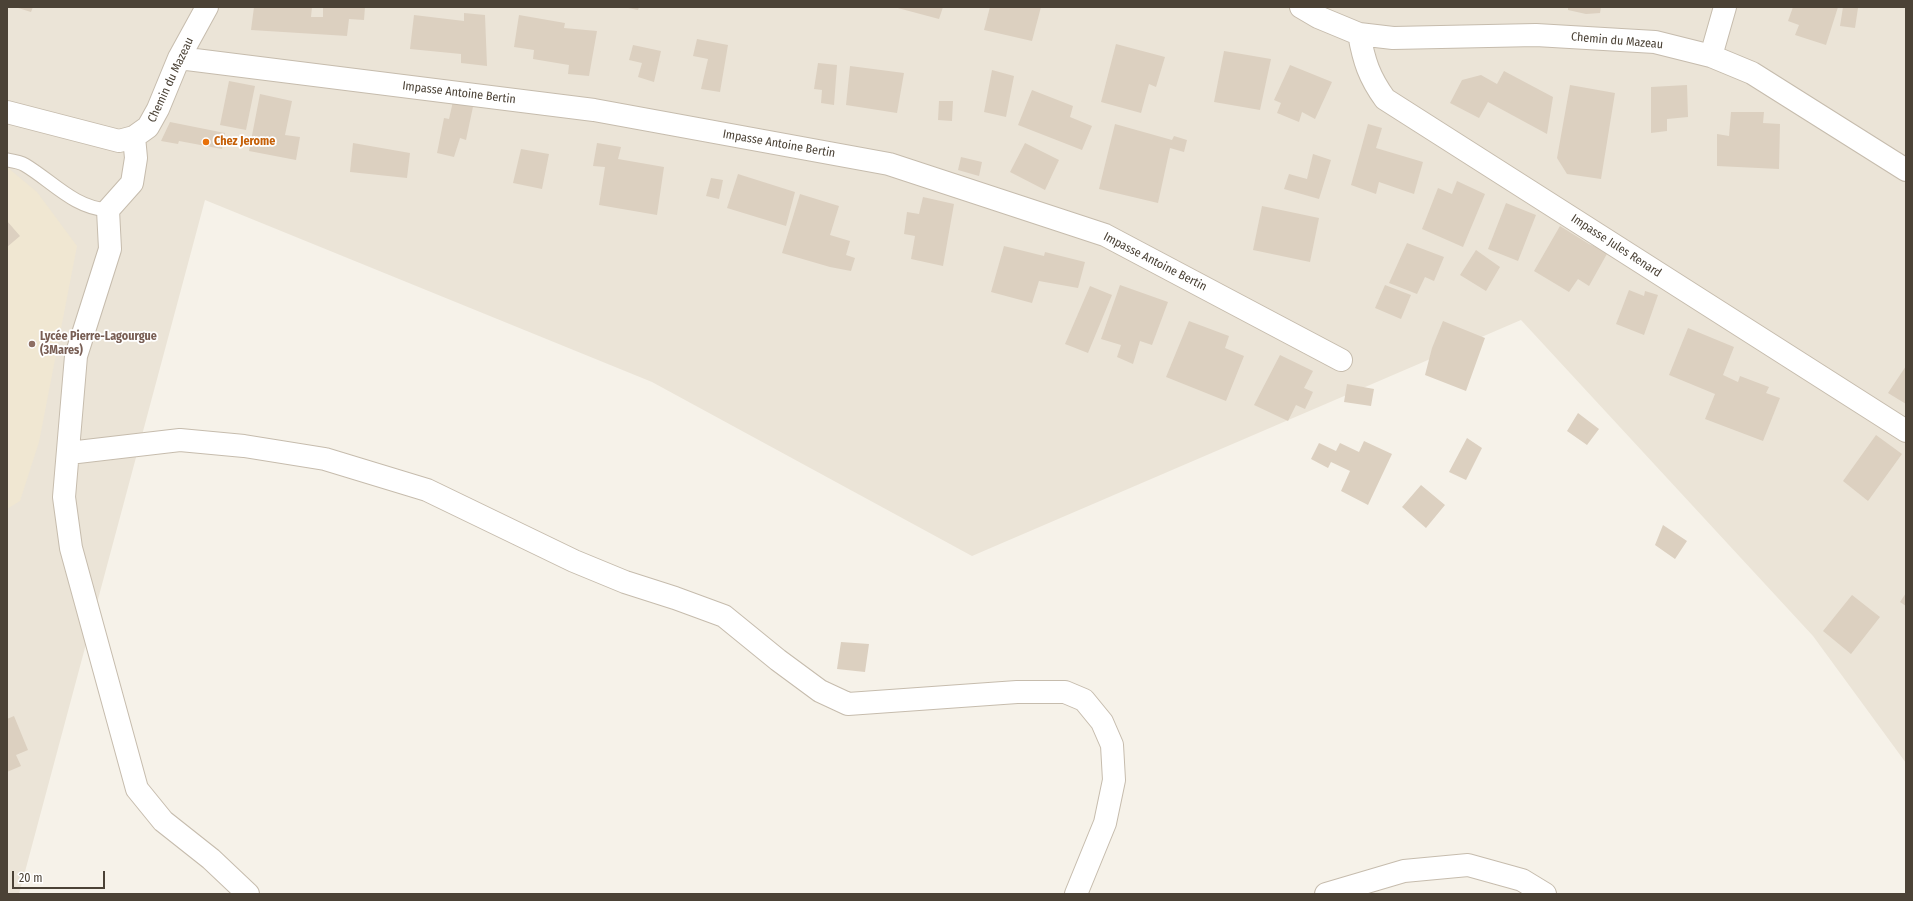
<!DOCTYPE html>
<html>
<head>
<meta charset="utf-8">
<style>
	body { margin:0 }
	#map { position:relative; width:1913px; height:901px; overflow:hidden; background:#f6f2e9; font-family:"Fira Sans Condensed",sans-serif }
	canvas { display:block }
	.frame { position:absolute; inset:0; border:8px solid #4b4236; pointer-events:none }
	.scale { position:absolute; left:12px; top:871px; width:93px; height:18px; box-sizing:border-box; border:2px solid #4b4236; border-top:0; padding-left:5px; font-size:12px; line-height:14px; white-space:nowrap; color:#4b4236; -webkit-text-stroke:3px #fff; paint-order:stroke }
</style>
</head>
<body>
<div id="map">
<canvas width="1913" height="901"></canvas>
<div class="frame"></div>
<div class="scale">20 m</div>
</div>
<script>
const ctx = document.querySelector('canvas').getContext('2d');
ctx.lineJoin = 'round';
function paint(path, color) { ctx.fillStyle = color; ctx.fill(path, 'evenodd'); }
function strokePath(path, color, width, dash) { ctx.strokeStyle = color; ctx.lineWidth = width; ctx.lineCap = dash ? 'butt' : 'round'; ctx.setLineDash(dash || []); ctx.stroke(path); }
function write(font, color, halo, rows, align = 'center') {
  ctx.font = font + ' "Fira Sans Condensed",sans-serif'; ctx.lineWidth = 3.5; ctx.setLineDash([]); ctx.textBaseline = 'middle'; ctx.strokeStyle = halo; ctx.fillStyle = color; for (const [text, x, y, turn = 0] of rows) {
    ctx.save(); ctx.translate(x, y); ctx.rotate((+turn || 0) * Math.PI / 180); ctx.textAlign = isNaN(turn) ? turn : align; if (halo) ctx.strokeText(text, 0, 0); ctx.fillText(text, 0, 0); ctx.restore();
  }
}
const residential = new Path2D(`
	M7 7H1906V763L1813 636 1521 320 972 556 652 382 205 200 19 894H7Z`);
const education = new Path2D(`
	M7 167 37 192 77 246 39 442 20 501 7 509Z`);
const building = new Path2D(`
	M15 7H33L31 12Z
	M254 7H312L311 17H323V7H365L364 20 349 19 347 36 251 30Z
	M623 7H639L638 10Z
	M894 7H943L939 19Z
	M990 7H1041L1032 41 984 30Z
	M1568 7H1601L1600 13 1586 14 1568 10Z
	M1793 7H1838L1826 45 1795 35 1799 25 1788 21Z
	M1843 7 1858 8 1855 28 1840 26Z
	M464 13 485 15 487 66 461 63V54L410 49 414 15 464 21Z
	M519 15 565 23 564 28 597 31 589 76 568 74 569 65 533 59 534 50 514 47Z
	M697 39 728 45 720 92 701 89 708 59 693 56Z
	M1116 44 1165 57 1156 87 1149 84 1141 113 1101 102Z
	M633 45 661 51 654 82 638 77 642 63 629 60Z
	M1224 51 1271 59 1260 110 1214 102Z
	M818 63 837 65 834 105 821 103 822 90 814 89Z
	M1290 65 1332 82 1315 119 1302 112 1299 122 1277 113 1281 103 1274 100Z
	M850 66 904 73 897 113 846 105Z
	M992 70 1014 76 1006 117 984 112Z
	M1504 71 1553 97 1547 134 1488 102 1479 118 1450 103 1462 80 1481 75 1497 84Z
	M229 81 255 86 246 130 220 125Z
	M1570 85 1615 93 1601 179 1567 174 1557 158Z
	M1687 85 1688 117 1667 119V131L1651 133V87Z
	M1032 90 1073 106 1070 117 1092 126 1082 150 1018 125Z
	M260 94 292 101 285 135 300 137 296 160 249 151Z
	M454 97 474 102 466 140 460 138 454 157 437 153 444 118 449 119Z
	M939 101H953L952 121 938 120Z
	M1731 112H1764L1763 123 1780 124 1779 169 1717 166V134L1729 136Z
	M170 122 225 133 222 149 179 141 178 144 161 141Z
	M1115 124 1172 140 1174 136 1187 140 1184 152 1170 148 1158 203 1099 189Z
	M1368 124 1382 128 1376 148 1423 162 1414 194 1379 182 1376 194 1351 185Z
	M353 143 410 153 407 178 350 172Z
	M597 143 621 147 618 159 664 167 657 215 599 205 605 167 593 166Z
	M1025 143 1059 160 1045 190 1010 172Z
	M521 149 549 154 542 189 513 183Z
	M1313 154 1331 160 1319 199 1284 189 1289 174 1307 179Z
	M961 157 982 162 979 176 958 170Z
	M738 174 795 192 786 226 727 208Z
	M711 178 723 180 719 199 706 196Z
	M1457 181 1485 194 1463 247 1422 229 1438 188 1452 194Z
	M800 194 839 206 830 235 850 241 846 255 855 258 851 271 830 267 782 253Z
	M923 197 954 204 943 266 911 259 915 236 904 234 907 212 919 214Z
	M1506 203 1536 215 1518 261 1488 249Z
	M1262 206 1319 218 1310 262 1253 250Z
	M7 221 20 236 7 247Z
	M1560 226 1589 244 1608 252 1589 286 1578 279 1569 292 1534 271Z
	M1407 243 1444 257 1434 281 1425 277 1417 294 1389 283Z
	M1004 246 1044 256 1045 252 1085 262 1078 288 1039 281 1032 303 991 292Z
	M1476 250 1500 267 1486 291 1460 275Z
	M1120 285 1168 302 1152 345 1140 341 1133 364 1117 357 1121 345 1101 339Z
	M1385 285 1411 295 1401 319 1375 308Z
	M1090 286 1112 295 1088 353 1065 344Z
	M1629 290 1644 296 1645 291 1658 295 1644 335 1616 324Z
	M1189 321 1229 336 1225 348 1244 356 1226 401 1166 377Z
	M1443 321 1485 338 1466 391 1425 375 1432 348Z
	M1688 328 1734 347 1723 375 1738 382 1740 376 1769 387 1766 393 1780 398 1763 441 1705 419 1715 394 1669 375Z
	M1280 355 1313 371 1304 388 1313 392 1305 409 1296 405 1288 421 1254 405Z
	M1906 366V404L1888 393Z
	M1347 384 1374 389 1371 406 1344 402Z
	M1578 413 1599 429 1587 445 1567 431Z
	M1876 435 1902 454 1868 501 1843 481Z
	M1467 438 1482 448 1466 480 1449 472Z
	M1364 441 1392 454 1368 505 1341 491 1350 471 1331 462 1328 468 1311 459 1319 443 1336 451 1340 443 1359 452Z
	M1421 485 1445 505 1426 528 1402 507Z
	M1663 525 1687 541 1675 559 1655 545Z
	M1906 593V606L1900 602Z
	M1852 595 1880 617 1851 654 1823 631Z
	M841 642 869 644 865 672 837 669Z
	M14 716 28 750 16 755 21 766 7 772V719Z`);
const service = new Path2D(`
	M7 160C13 161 20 162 25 165 52 181 74 208 108 210`);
const minor = new Path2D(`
	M1301 7 1318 17 1359 34 1393 38 1536 35 1655 42 1711 56 1752 73 1906 170
	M1359 34C1364 61 1369 77 1385 99L1906 431
	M1711 56 1725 7
	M179 58 594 110 889 164 1105 235 1341 360
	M7 112 119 141 134 137 148 127 158 109 179 58 207 7
	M134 137 136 158 132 183 108 210 110 249 76 356 64 497 71 548 137 789 163 821 211 859 248 894
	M69 453 180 440 244 446 325 459 427 490 574 561 625 582 675 598 724 616 778 660 820 691 848 704 1017 692H1065L1084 700 1102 722 1112 745 1114 780 1105 823 1076 894
	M1326 894 1404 871 1468 865 1522 880 1545 894`);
const markers = [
	[206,142,4,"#e8710a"],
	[32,344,4,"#8d6e63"]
];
const streetNames = [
	["Chemin du Mazeau",1617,41,5],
	["Chemin du Mazeau",171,80,-65],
	["Impasse Antoine Bertin",459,93,7],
	["Impasse Antoine Bertin",779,144,10],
	["Impasse Jules Renard",1616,246,33],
	["Impasse Antoine Bertin",1155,262,27]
];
const foodNames = [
	["Chez Jerome",214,142]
];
const educationNames = [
	["Lycée Pierre-Lagourgue",40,337],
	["(3Mares)",40,351]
];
paint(residential, '#ebe4d7');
paint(education, '#f0e7d2');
paint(building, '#dcd0c0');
strokePath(service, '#c6bcad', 15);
strokePath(minor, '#c6bcad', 24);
strokePath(service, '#fff', 13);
strokePath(minor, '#fff', 22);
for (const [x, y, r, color] of markers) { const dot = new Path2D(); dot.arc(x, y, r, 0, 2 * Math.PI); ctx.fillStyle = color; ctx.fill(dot); strokePath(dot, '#fff', 1.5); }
write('12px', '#4b4236', '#fff', streetNames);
write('bold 12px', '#c56008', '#fff', foodNames, 'left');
write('bold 12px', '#785e54', '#fff', educationNames, 'left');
</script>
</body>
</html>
